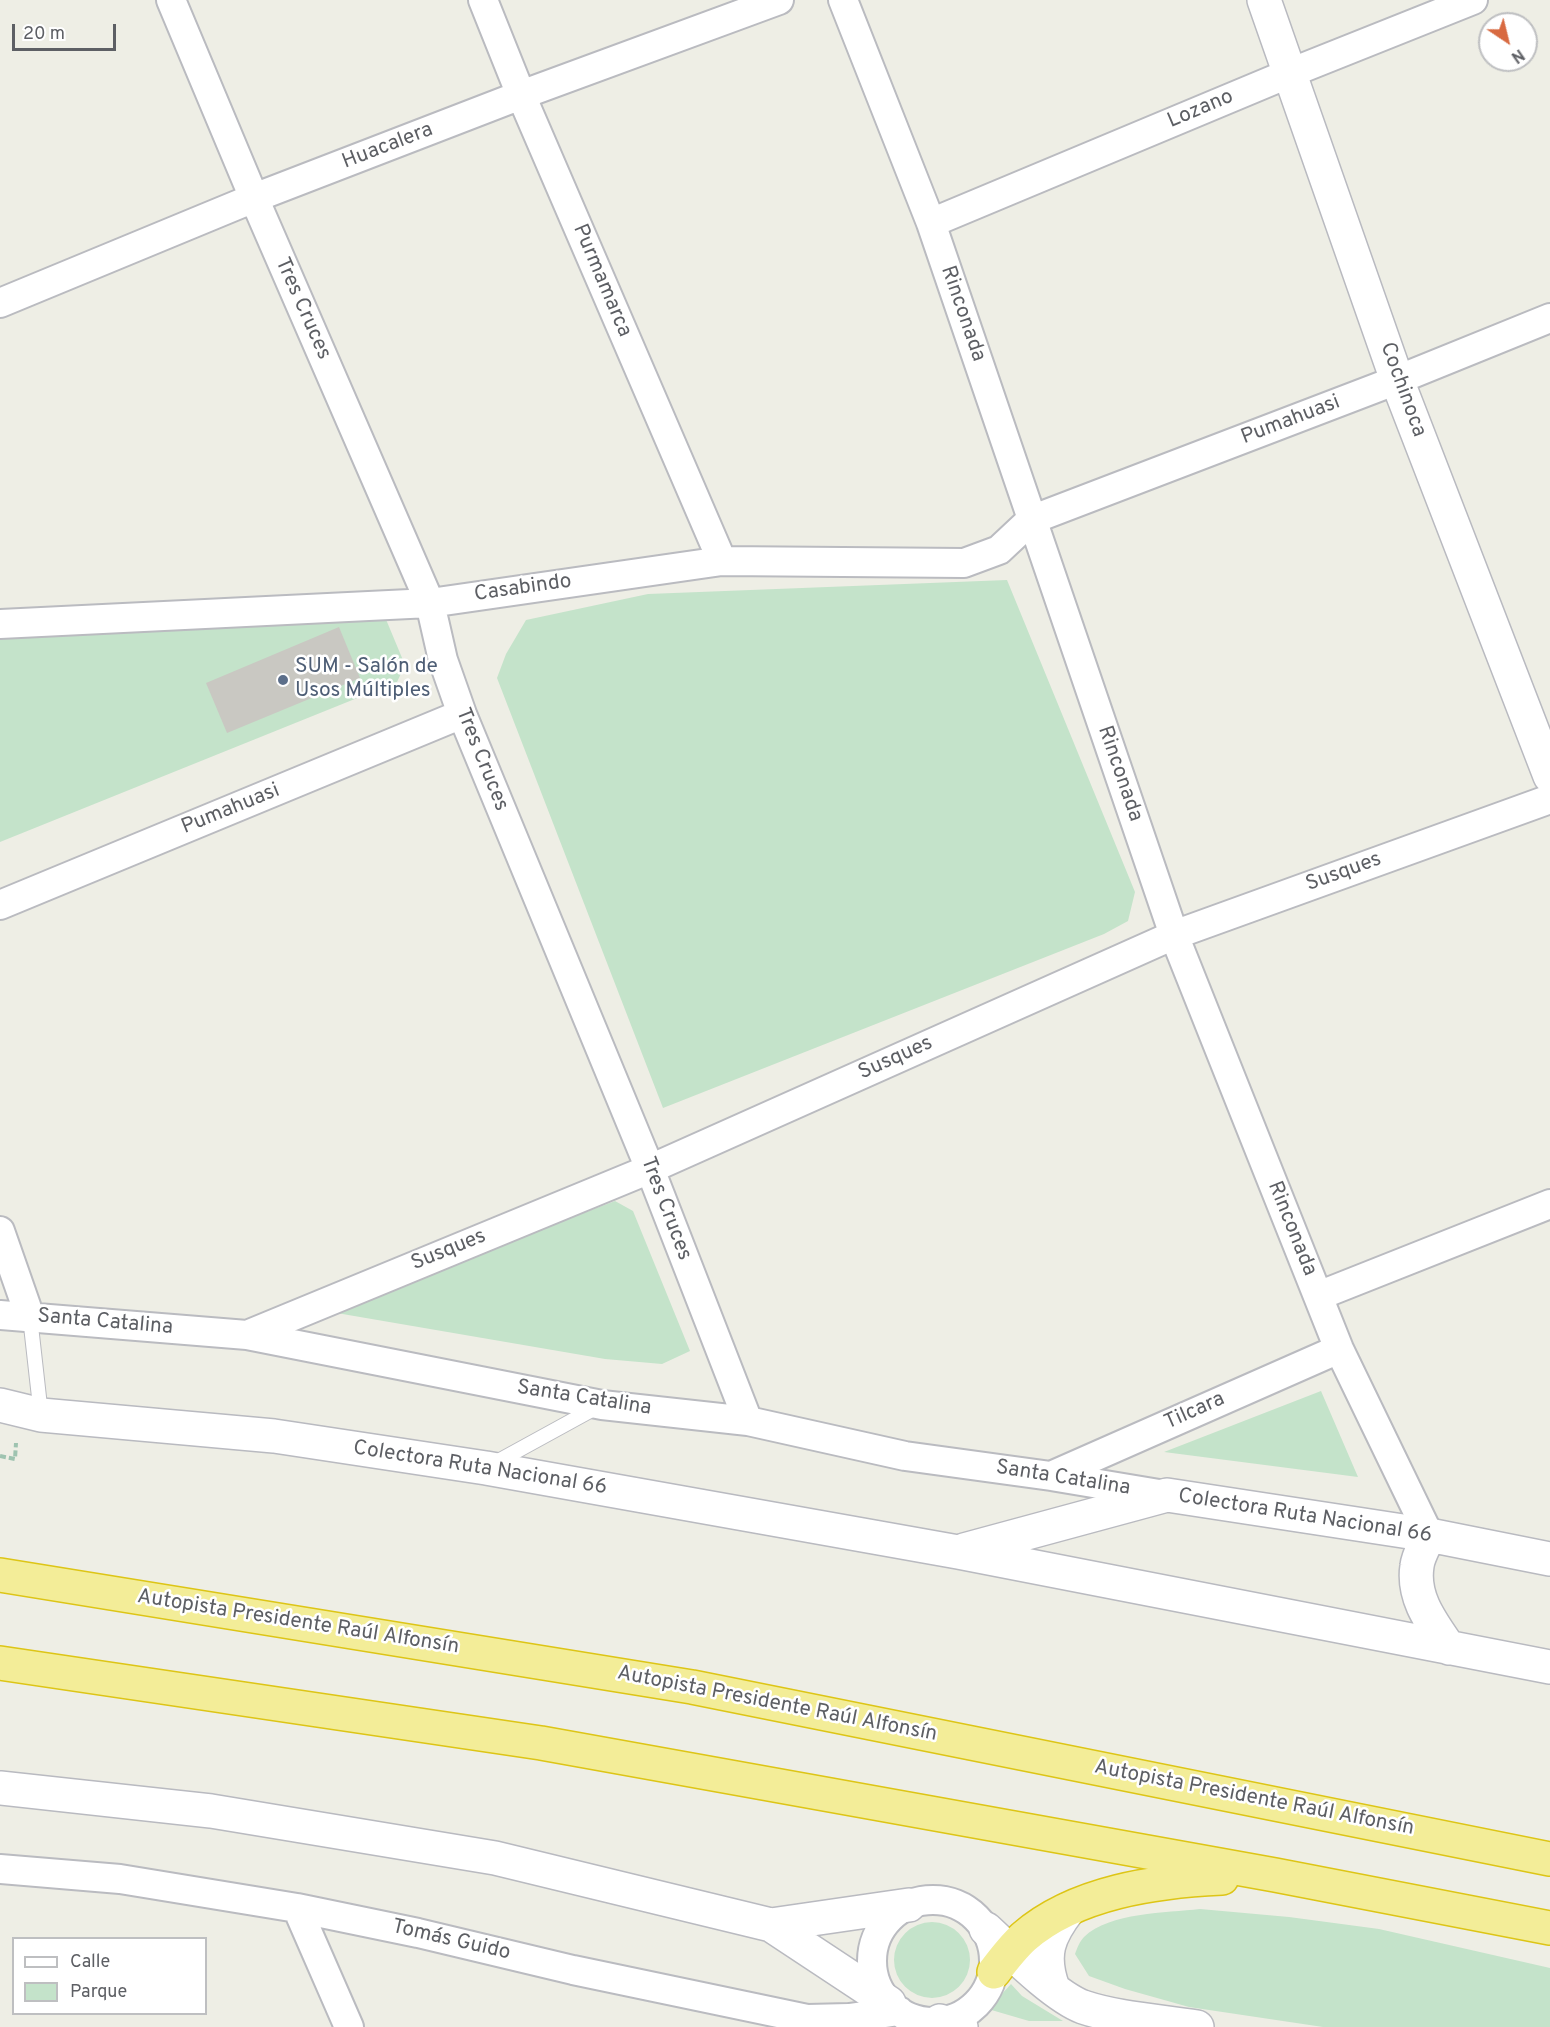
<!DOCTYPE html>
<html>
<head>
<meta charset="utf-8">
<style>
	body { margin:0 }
	#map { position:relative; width:1550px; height:2027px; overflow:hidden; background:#eeeee5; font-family:Overpass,sans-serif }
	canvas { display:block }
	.legend { position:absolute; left:12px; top:1937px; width:195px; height:78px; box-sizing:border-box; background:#fff; border:2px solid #bebfc1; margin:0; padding:8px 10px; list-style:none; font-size:18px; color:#5d5f64 }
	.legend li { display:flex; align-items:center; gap:12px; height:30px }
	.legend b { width:30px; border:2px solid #bebfc1 }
	.north { position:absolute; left:1478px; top:12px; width:60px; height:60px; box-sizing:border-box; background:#fff; border:2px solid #bebfc1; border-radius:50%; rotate:145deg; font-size:16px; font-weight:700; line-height:24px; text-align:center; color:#5d5f64 }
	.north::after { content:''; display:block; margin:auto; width:21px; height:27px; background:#d86a41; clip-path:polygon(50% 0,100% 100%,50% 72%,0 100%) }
	.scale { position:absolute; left:12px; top:24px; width:104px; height:27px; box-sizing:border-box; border:3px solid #5d5f64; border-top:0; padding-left:8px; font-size:18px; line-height:21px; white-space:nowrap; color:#5d5f64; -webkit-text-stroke:4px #fff; paint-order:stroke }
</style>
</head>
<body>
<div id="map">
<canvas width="1550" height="2027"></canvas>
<ul class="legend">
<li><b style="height:8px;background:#fff"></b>Calle</li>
<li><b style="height:16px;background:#c4e3ca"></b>Parque</li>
</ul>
<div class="north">N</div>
<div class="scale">20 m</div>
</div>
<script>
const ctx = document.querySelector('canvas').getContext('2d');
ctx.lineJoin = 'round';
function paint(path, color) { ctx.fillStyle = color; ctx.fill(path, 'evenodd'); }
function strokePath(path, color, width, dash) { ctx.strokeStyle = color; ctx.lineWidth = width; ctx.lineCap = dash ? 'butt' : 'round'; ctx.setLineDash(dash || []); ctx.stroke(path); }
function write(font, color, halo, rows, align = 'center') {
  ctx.font = font + ' Overpass,sans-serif'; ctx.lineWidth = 5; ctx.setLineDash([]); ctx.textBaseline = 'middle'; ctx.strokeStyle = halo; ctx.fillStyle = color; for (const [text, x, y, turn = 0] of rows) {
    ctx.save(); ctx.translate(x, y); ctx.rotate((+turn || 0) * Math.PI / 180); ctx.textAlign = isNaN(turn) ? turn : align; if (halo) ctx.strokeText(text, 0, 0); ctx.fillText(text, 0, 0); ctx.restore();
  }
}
const green = new Path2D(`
	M1007 580 1135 892 1128 921 1104 934 663 1108 497 678 506 654 526 620 648 594Z
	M385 617 405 665 397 682 0 842V638Z
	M615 1201 633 1211 690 1351 662 1364 605 1359 325 1311Z
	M1321 1391 1358 1477 1164 1452Z
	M1200 1909 1289 1917 1379 1929 1550 1968V2027H1323L1189 2007 1125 1989 1089 1976 1075 1954C1077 1948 1080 1941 1084 1937 1110 1912 1166 1913 1200 1909Z
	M894 1960a38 38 0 1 1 76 0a38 38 0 1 1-76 0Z
	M1011 1984 1022 1996 1063 2021H1029L988 2009Z`);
const building = new Path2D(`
	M339 627 360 678 227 733 206 683Z`);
const path = new Path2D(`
	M0 1456 15 1459 16 1443`);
const lane = new Path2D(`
	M30 1317 41 1415
	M493 1464 597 1407`);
const street = new Path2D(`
	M171 0 254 198 430 603 443 660 462 714 650 1169 748 1421
	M483 0 521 95 722 561
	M843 0 931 223 1174 935 1339 1349 1429 1535
	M931 223 1290 73 1473 0
	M0 303 254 198 521 95 779 0
	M0 624 430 603 722 561 964 563 999 550 1031 520 1397 380 1550 318
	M0 905 462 714
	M0 1231 30 1317
	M1318 1296 1550 1204
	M0 1315 247 1335 602 1405 748 1421 905 1456 1051 1476 1165 1495
	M247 1335 650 1169 1174 935 1550 799
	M1051 1476 1339 1349
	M0 1869 120 1879 297 1908 418 1933 573 1970 807 2019 849 2018 899 2011
	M872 1961a61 61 0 1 1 122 0a61 61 0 1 1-122 0Z
	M297 1908 349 2027`);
const secondary = new Path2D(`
	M1264 0 1397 380 1550 776
	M0 1405 41 1415 274 1436 486 1468 958 1552 1550 1667
	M1429 1535C1425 1545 1418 1556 1417 1566 1412 1598 1432 1623 1449 1648
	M964 1550 1167 1495 1429 1535 1550 1559
	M0 1788 211 1811 495 1858 771 1925 889 2003
	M771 1925 909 1905
	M986 1929C1010 1951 1054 1996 1083 2007 1119 2019 1160 2021 1197 2027
	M1053 1988C1041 1955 1048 1936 1069 1909
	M940 2021 961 2027`);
const highway = new Path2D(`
	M0 1575 692 1687 1550 1859
	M0 1663 541 1743 1275 1875 1550 1928
	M994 1972C1003 1960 1013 1947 1024 1937 1076 1892 1156 1881 1222 1878`);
const markers = [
	[283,680,6,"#5c6f8a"]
];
const streetNames = [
	["Lozano",1201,110,-23],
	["Huacalera",388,147,-21],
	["Purmamarca",601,281,67],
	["Tres Cruces",302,309,66],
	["Rinconada",962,314,71],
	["Cochinoca",1402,390,70],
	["Pumahuasi",1291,421,-21],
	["Casabindo",523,589,-8],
	["Tres Cruces",481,760,68],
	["Rinconada",1119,774,71],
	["Pumahuasi",231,810,-22],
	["Susques",1344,873,-20],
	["Susques",896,1059,-24],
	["Tres Cruces",665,1209,69],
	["Rinconada",1291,1229,68],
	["Susques",449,1251,-22],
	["Santa Catalina",105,1323,5],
	["Santa Catalina",584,1399,9],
	["Tilcara",1195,1412,-24],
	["Colectora Ruta Nacional 66",480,1469,9],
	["Santa Catalina",1063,1479,9],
	["Colectora Ruta Nacional 66",1305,1517,9],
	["Autopista Presidente Raúl Alfonsín",298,1623,9],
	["Autopista Presidente Raúl Alfonsín",777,1705,11],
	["Autopista Presidente Raúl Alfonsín",1254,1799,11],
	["Tomás Guido",451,1941,13]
];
const serviceNames = [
	["SUM - Salón de",295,668],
	["Usos Múltiples",295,692]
];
paint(green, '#c4e3ca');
paint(building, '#c9c8c2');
strokePath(lane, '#babbc0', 16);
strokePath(street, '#babbc0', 32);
strokePath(secondary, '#b9bac0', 36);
strokePath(highway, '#ddc516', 36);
strokePath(path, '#9ec3b0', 4, [6, 3]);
strokePath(lane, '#fff', 14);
strokePath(street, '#fff', 28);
strokePath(secondary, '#fff', 33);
strokePath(highway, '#f3ed98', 33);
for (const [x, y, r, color] of markers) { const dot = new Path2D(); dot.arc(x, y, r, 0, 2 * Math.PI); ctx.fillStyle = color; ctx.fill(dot); strokePath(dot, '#fff', 2); }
write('21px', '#5d5f64', '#fff', streetNames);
write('21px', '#4e5e75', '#fff', serviceNames, 'left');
</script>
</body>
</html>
